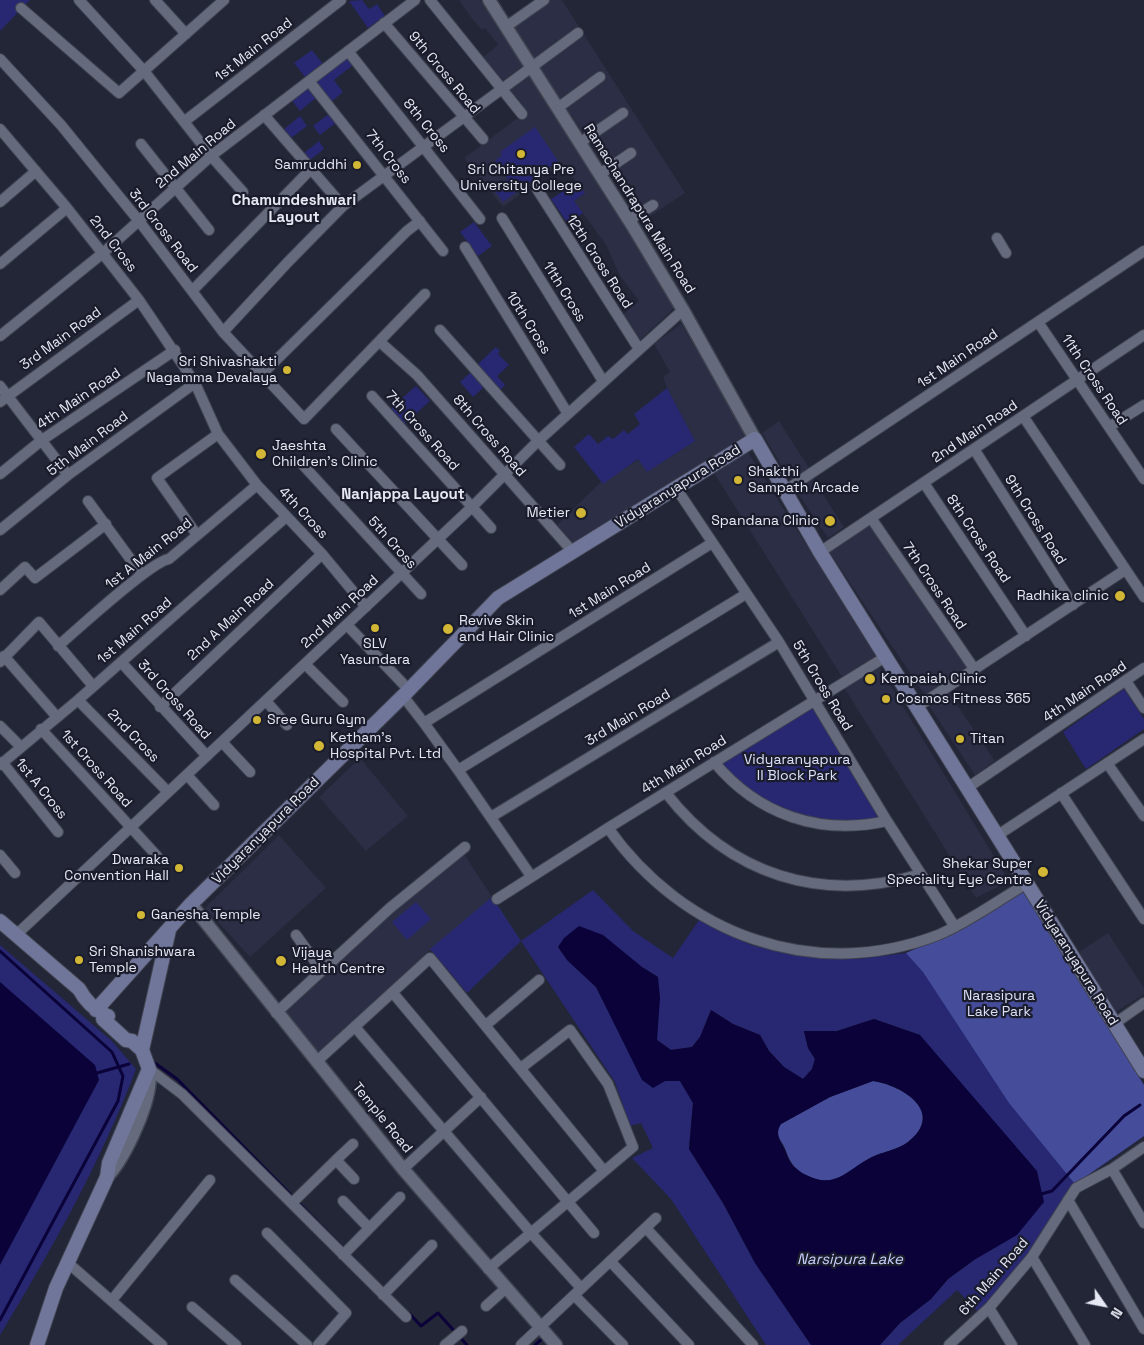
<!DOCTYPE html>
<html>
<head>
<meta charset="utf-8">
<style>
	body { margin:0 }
	#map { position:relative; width:1144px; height:1345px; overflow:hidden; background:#232636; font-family:"Space Grotesk",sans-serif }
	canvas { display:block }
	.north { position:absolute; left:1079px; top:1280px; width:50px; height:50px; -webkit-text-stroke:4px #1a1c2c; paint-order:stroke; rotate:123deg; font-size:14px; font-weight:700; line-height:20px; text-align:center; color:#e6e8f3 }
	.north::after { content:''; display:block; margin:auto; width:18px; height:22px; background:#e6e8f3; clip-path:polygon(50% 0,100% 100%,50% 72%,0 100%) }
</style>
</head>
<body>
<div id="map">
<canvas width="1144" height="1345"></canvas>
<div class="north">N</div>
</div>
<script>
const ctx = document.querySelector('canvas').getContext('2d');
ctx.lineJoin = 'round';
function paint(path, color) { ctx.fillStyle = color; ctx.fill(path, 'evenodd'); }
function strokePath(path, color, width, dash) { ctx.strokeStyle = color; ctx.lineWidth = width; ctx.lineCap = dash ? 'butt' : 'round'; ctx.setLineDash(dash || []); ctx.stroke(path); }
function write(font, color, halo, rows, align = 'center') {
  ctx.font = font + ' "Space Grotesk",sans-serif'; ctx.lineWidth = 4.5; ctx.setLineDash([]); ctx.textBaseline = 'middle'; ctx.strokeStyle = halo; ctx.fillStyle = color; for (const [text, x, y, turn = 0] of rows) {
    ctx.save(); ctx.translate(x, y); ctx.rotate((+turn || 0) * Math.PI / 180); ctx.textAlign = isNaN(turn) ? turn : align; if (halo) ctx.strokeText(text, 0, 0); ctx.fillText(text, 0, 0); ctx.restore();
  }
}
const built = new Path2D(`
	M459 0H480L525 65 501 82 483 57 498 45 497 43 485 28 482 30 473 20Z
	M547 0H562L685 193 643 221 512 27Z
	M529 72 579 150 674 308 637 343 621 316 639 301 620 276 606 245 574 201 585 193 562 163 503 207 464 158 523 114 505 90Z
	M681 324 748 434 574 543 557 525 601 482 603 483 639 459 647 472 695 441 667 388 663 377 670 372 654 344Z
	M779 421 809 468 791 481 762 433Z
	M748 452 876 656 842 677 714 473Z
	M812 477 844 527 828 538 795 489Z
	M871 521 969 668 926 697 828 550Z
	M878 665 1009 881 976 898 843 686Z
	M949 693 995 761 975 775 929 706Z
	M360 758 408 816 366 851 319 797Z
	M279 835 326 888 250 957 205 908Z
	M462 851 521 941 467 993 430 950 316 1056 281 1011Z
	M1108 933 1144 988V994L1111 1015 1073 956Z`);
const green = new Path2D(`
	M0 0H30L0 31Z
	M362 0 369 9 377 4 385 16 368 28 349 1Z
	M312 50 323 64 305 77 294 63Z
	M346 56 353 65 334 80 343 92 331 102 315 80Z
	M307 84 317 97 300 111 290 98Z
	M330 113 337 122 320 135 313 126Z
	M300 116 307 126 291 138 284 129Z
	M535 127 558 161 503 202 494 190 508 179 495 161 502 155 500 152Z
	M319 141 324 149 310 160 304 153Z
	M577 182 585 193 574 201 583 213 568 224 551 199Z
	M474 222 492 246 478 256 460 232Z
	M496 347 500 351 498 354 509 365 497 376 505 385 498 392 475 367Z
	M471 372 484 387 473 397 460 382Z
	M416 386 430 401 403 425 389 410Z
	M667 388 695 441 647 472 638 459 603 484 574 447 589 434 598 444 608 436 613 439 624 430 628 434 640 424 634 414Z
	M1124 689 1144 719V729L1086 769 1063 732Z
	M811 706 881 818 855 823 803 819 752 794 720 763Z
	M593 890 633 931 673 958 699 920 751 945 794 955 859 959 906 953 957 931 1144 1085V1136L1075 1184 1029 1253 978 1312 957 1290 898 1345H880L900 1323 931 1299 948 1279 974 1260 920 1035 874 1019 837 1031H804L808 1048 815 1059 812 1069 803 1079 784 1067 769 1051 760 1035 733 1024 711 1010 700 1037 692 1047 671 1050 657 1040 658 977 642 967 567 960 596 987 604 1003 665 1081H680L693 1103 689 1149 723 1203 755 1263 811 1345H766L671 1199 632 1158 653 1148 641 1123 630 1126 615 1082 521 941 467 993 430 949 492 897 521 941Z
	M416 902 431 919 407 940 392 922Z
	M0 945 112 1041 136 1069C101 1162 51 1251 0 1335Z`);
const forest = new Path2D(`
	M1023 891 1144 1085V1136L1075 1184 1009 1103 923 972 906 953 957 931Z
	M873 1081C903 1086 946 1112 908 1142 898 1150 881 1152 870 1158 849 1171 833 1189 808 1176 796 1171 790 1163 786 1151 783 1140 772 1136 781 1124L830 1097Z`);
const water = new Path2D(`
	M579 926 603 935 642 967 658 977 660 998 657 1040 671 1050 692 1047 700 1037 711 1010 733 1024 760 1035 769 1051 784 1067 803 1079 812 1069 815 1059 808 1048 804 1031H837L874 1019 920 1035 1037 1171 1044 1202 1017 1235 974 1260 948 1279 931 1299 900 1323 880 1345H811L755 1263 723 1203 689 1149 693 1103 680 1081H665L653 1088 642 1080 596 987 567 960 558 947 564 938ZM873 1081C903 1085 946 1113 908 1142 898 1150 881 1152 870 1158 844 1172 835 1190 804 1174 797 1170 790 1164 787 1155 784 1144 773 1136 781 1124L830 1097Z
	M0 982 95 1065 99 1080 0 1265Z`);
const stream = new Path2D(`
	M0 951 112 1052 123 1076 118 1101 0 1320
	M152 1061 177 1079 358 1263
	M97 1073 129 1064
	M1041 1194 1052 1191 1124 1116 1140 1105
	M409 1313 421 1326 438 1313 467 1345
	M535 1345 544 1337`);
const minor = new Path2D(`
	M79 0 144 71 211 156 243 192
	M155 0 186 34
	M430 0 522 114
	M21 8 119 93 224 0
	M384 23 483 139
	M507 26 544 0
	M348 51 480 219
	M0 59 61 125 139 221 223 332 304 419 425 294
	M309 81 443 251
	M559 107 600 77
	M264 115 343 206
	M185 121 341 0
	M0 129 67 208 139 300 195 383 218 434 257 485 322 554 366 607
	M581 142 623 113
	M141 144 209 230
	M600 174 631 153
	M537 189 639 349
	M0 202 36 171
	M502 218 603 381
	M629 220 653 205
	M997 238 1006 253
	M465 247 568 414
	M0 264 67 208
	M192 291 311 169
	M1038 322 1144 479
	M440 330 560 465
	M223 332 288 262 343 206 578 33
	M0 336 103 253 211 156 415 0
	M380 342 417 375 573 552
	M262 374 407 231 420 221
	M0 386 68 475
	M372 396 491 528
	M0 402 139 300
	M1023 416 1144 597
	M1109 427 1144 405
	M336 429 462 565
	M974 449 1073 605
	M303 465 421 594
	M0 474 42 440 175 350
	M924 483 1026 636
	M676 488 779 642 887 821 955 927
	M786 490 1144 251
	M88 501 142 575
	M871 518 975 670
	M0 530 68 475 195 383
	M197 535 157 478 218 434
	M820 552 1144 335
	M0 590 25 567 35 578 106 524
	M347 625 409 690
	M58 646C78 629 150 562 169 559L257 485
	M4 656 57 717
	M0 662 39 622 93 686
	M121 662 207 756
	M305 664 343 702
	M1126 681 1144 708
	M403 696 424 723 712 543
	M78 700 168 792
	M266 701 287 725
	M160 707 322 554
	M917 707 1125 570
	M424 723 458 770
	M0 726 20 746
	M41 729 157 856
	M222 742 250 772
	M2 762 58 832
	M714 762C758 815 820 836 887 821
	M1107 763 1144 816
	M0 765 78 700 286 517
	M187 775 214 805
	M967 788 1144 668
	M666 793C730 875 821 904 921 874
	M1061 793 1144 919
	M491 817 779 642
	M608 828C683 934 813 983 938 935 969 922 997 901 1026 884
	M998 835 1144 739
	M0 855 15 873
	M531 876 458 770 746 594
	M497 899 608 828 887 656
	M16 935 472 507 538 441 683 310
	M296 935 322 971
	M393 993 594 1233
	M276 1013 390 908 465 847
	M1114 1024 1144 1003
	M486 1025 539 980
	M355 1027 531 1233 581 1288
	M316 1062 430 958 604 1171
	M149 1069 182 1094 406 1317
	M336 1160 353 1144
	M403 1169 481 1097
	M1112 1169 1144 1223
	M1068 1200 1144 1329
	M343 1201 369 1228
	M292 1203 336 1160 354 1179
	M646 1228 753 1345
	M267 1233 346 1313 318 1345
	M343 1255 400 1197
	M1032 1257 1085 1345
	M610 1261 689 1345
	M67 1262 162 1345
	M488 1269 633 1147 608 1084 570 1030 521 1068
	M235 1280 307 1345
	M383 1295 432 1245
	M574 1295 623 1345
	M112 1300 210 1180
	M486 1306 505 1289
	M192 1307 236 1345
	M989 1308 1012 1345
	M445 1345 462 1331
	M521 1345 656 1218
	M949 1345 989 1308 1032 1257 1076 1188 1112 1169 1144 1147`);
const tertiary = new Path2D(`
	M489 0 632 225 683 310 755 439
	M191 904 403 1169 556 1345
	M107 1177C125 1158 155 1096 149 1069`);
const secondary = new Path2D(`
	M0 921 79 989C85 1000 92 1008 104 1014
	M96 1010 191 904 403 696 498 598 755 439 820 552 1144 1071
	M142 1050 169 930
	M37 1345 56 1288 107 1177 109 1163 149 1069 142 1050 132 1041 126 1040 103 1019 108 1016`);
const markers = [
	[521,154,5,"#d2b635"],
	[357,165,5,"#d2b635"],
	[287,370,5,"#d2b635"],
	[261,454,6,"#d2b635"],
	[738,480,5,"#d2b635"],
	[581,513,6,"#d2b635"],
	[830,521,6,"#d2b635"],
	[1120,596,6,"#d2b635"],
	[375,628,5,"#d2b635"],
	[448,629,6,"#d2b635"],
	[870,679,6,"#d2b635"],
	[886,699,5,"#d2b635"],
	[257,720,5,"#d2b635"],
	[960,739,5,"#d2b635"],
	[319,746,6,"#d2b635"],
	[179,868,5,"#d2b635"],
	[1043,872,6,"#d2b635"],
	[141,915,5,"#d2b635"],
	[79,960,5,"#d2b635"],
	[281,961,6,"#d2b635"]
];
const streetNames = [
	["1st Main Road",254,50,-38],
	["9th Cross Road",444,73,50],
	["8th Cross",426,126,51],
	["2nd Main Road",196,154,-40],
	["7th Cross",388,157,52],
	["Ramachandrapura Main Road",639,209,58],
	["3rd Cross Road",163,231,52],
	["2nd Cross",113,244,52],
	["12th Cross Road",599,262,57],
	["11th Cross",564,292,58],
	["10th Cross",528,323,58],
	["3rd Main Road",61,339,-36],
	["1st Main Road",958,359,-34],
	["11th Cross Road",1094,380,56],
	["4th Main Road",79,399,-34],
	["7th Cross Road",422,431,48],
	["2nd Main Road",975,432,-34],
	["8th Cross Road",489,436,49],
	["5th Main Road",88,444,-37],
	["Vidyaranyapura Road",678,487,-32],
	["4th Cross",303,513,47],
	["9th Cross Road",1035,520,58],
	["8th Cross Road",978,539,56],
	["5th Cross",392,543,48],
	["1st A Main Road",149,554,-38],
	["7th Cross Road",934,586,56],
	["1st Main Road",610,591,-32],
	["2nd Main Road",340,612,-43],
	["2nd A Main Road",231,620,-43],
	["1st Main Road",135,631,-41],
	["5th Cross Road",822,686,59],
	["4th Main Road",1085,692,-34],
	["3rd Cross Road",174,700,48],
	["3rd Main Road",628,718,-31],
	["2nd Cross",133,736,46],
	["4th Main Road",684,765,-32],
	["1st Cross Road",96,769,48],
	["1st A Cross",41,789,51],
	["Vidyaranyapura Road",266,831,-45],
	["Vidyaranyapura Road",1076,963,58],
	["Temple Road",382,1118,51],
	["6th Main Road",994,1277,-49]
];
const poiNames = [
	["Samruddhi",347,165,"right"],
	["Sri Chitanya Pre",521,170,"center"],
	["University College",521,186,"center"],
	["Sri Shivashakti",277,362,"right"],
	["Nagamma Devalaya",277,378,"right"],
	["Jaeshta",272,446],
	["Children's Clinic",272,462],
	["Shakthi",748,472],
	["Sampath Arcade",748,488],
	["Metier",570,513,"right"],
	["Spandana Clinic",819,521,"right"],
	["Radhika clinic",1109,596,"right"],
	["Revive Skin",459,621],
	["and Hair Clinic",459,637],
	["SLV",375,644,"center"],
	["Yasundara",375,660,"center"],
	["Kempaiah Clinic",881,679],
	["Cosmos Fitness 365",896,699],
	["Sree Guru Gym",267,720],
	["Ketham's",330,738],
	["Hospital Pvt. Ltd",330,754],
	["Titan",970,739],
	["Dwaraka",169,860,"right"],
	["Convention Hall",169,876,"right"],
	["Shekar Super",1032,864,"right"],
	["Speciality Eye Centre",1032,880,"right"],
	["Ganesha Temple",151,915],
	["Sri Shanishwara",89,952],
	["Temple",89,968],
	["Vijaya",292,953],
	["Health Centre",292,969]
];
const parkNames = [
	["Vidyaranyapura",797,760],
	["II Block Park",797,776],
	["Narasipura",999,996],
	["Lake Park",999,1012]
];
const neighbourhoodNames = [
	["Chamundeshwari",294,201],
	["Layout",294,218],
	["Nanjappa Layout",403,495]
];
const waterNames = [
	["Narsipura Lake",850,1260]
];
paint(built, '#2b2e44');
paint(green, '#272871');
paint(forest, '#454c9a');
paint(water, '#0a0239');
strokePath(stream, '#0a0239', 3);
strokePath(minor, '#404350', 12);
strokePath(tertiary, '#404350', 15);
strokePath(secondary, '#404350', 16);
strokePath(minor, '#666a7d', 10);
strokePath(tertiary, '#666a7d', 12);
strokePath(secondary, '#707699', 14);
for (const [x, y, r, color] of markers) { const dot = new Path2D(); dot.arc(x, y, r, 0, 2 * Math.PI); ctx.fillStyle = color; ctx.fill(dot); strokePath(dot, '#1a1c2c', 2); }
write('14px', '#e6e8f3', '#1a1c2c', streetNames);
write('14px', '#e6e8f3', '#1a1c2c', poiNames, 'left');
write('14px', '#dbe0f7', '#1a1c2c', parkNames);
write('bold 15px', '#e6e8f3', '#1a1c2c', neighbourhoodNames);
write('italic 15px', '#c6cefa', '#1a1c2c', waterNames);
</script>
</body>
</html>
